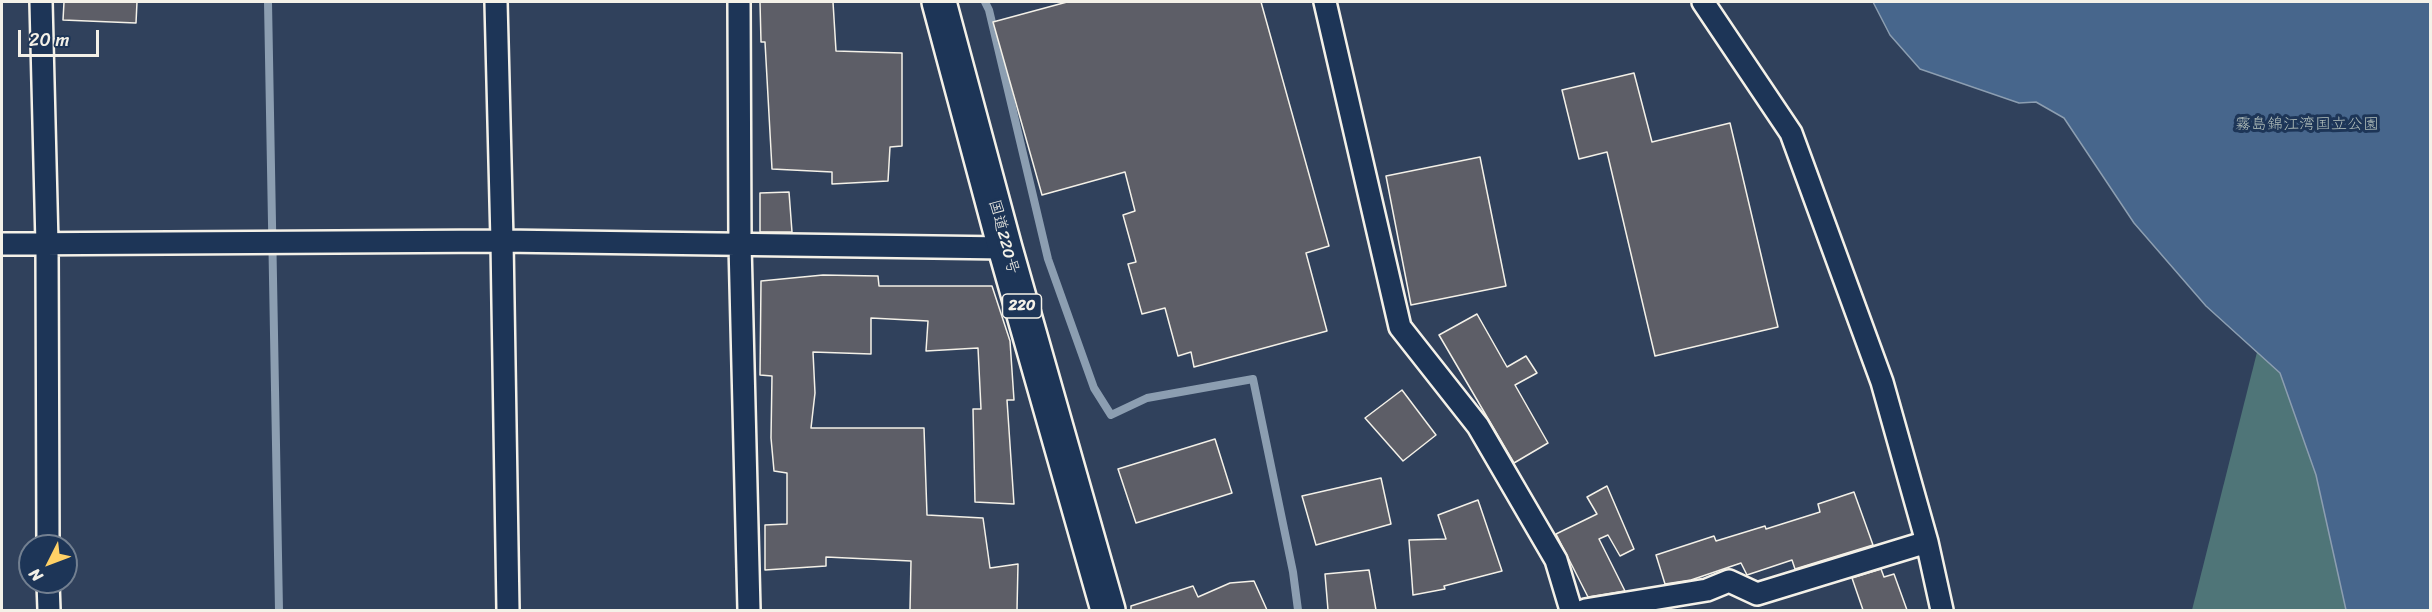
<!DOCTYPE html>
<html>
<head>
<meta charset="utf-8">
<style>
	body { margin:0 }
	#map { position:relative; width:2432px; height:612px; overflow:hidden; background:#30415c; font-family:Sriracha,sans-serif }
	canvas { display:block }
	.frame { position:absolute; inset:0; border:3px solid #f4f1e8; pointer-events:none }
	.north { position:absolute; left:18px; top:534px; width:60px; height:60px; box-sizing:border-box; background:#1d3557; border:2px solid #738091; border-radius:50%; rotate:228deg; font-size:16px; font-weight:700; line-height:24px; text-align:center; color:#f4f1e8 }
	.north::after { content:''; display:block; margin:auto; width:21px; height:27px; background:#ffd166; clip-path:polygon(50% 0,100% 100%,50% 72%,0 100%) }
	.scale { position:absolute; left:18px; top:30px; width:81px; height:27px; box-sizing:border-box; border:3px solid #f4f1e8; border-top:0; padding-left:8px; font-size:18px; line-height:21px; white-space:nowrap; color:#f4f1e8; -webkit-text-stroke:4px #1d3557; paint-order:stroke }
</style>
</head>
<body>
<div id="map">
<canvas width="2432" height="612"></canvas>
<div class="frame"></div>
<div class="north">N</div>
<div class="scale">20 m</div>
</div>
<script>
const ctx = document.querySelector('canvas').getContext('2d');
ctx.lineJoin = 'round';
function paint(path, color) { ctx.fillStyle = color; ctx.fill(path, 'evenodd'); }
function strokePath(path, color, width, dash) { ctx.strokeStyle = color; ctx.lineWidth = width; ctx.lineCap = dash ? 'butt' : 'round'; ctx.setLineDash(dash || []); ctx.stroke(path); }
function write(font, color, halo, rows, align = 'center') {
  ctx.font = font + ' Sriracha,"Klee One",sans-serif'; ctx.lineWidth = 6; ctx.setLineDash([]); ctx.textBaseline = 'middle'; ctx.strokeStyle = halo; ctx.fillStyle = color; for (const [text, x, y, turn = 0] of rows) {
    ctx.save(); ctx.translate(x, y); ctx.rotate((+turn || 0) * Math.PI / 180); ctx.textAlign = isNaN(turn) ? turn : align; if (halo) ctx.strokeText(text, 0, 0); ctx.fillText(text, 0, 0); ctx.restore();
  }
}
const green = new Path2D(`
	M2430 2V610H2192L2277 273Z`);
const water = new Path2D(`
	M1873 2H2430V610H2346L2316 475 2280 373 2206 306 2134 223 2064 118 2036 102 2019 103 1920 69 1890 35Z`);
const stream = new Path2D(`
	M268 2 279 610
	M985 2 989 10 1048 259 1094 388 1111 415 1147 398 1253 379 1293 572 1298 610`);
const building = new Path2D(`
	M64 2H137L136 23 63 20Z
	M760 2H833L836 51 902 53V146L890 147 888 181 832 184V172L772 169 765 42H761Z
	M1067 2H1261L1329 246 1306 253 1327 331 1194 367 1191 352 1178 356 1165 308 1142 314 1128 264 1136 262 1123 215 1135 211 1125 172 1042 195 993 22Z
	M1634 73 1652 142 1730 123 1778 327 1655 356 1607 152 1579 159 1562 90Z
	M1480 157 1506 286 1411 305 1386 176Z
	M789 192 792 232H760V193Z
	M823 275 878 276 879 286H992L1010 341 1014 400H1007L1014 504 975 502 973 409H981L978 348 926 351 928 321 871 318V354L813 352 815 393 811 428H924L927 515 983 518 990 568 1018 564 1017 610H910L911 561 826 557V566L765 570V525L787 524V473L774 471 771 438 772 376 760 375 761 281Z
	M1477 314 1507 367 1526 356 1537 373 1515 385 1548 443 1514 463 1439 335Z
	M1402 390 1436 435 1403 461 1365 418Z
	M1215 439 1232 493 1136 523 1118 469Z
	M1381 478 1391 524 1316 545 1302 496Z
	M1607 486 1634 549 1620 556 1608 535 1599 539 1625 591 1588 597 1556 534 1597 514 1587 497Z
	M1854 492 1873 545 1795 569 1792 560 1747 575 1741 563 1691 580 1665 584 1656 555 1714 536 1716 541 1765 526 1766 529 1820 512 1818 504Z
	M1478 500 1502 571 1444 586 1445 589 1413 595 1409 540 1446 539 1438 515Z
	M1881 569 1884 577 1894 574 1907 610H1863L1852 578Z
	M1369 570 1376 610H1328L1325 574Z
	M1254 581 1267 610H1131V606L1193 586 1198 597 1230 583Z`);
const street = new Path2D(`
	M41 2 47 244 48 546
	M496 2 502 241 508 610
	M739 2 740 244 749 610
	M1325 2 1400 327 1478 426 1556 560 1571 610
	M1703 2 1791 133 1882 382 1927 542 1942 610
	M2 244 502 241 1005 248
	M48 582 49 610
	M1585 610 1707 590 1729 581 1757 594 1927 542`);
const highway = new Path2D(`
	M939 2 1005 248 1108 610`);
const shields = [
	[1022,306,39]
];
const shieldNames = [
	["220",1022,306]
];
const parkNames = [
	["霧島錦江湾国立公園",2307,125]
];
const streetNames = [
	["国道220号",1003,237,75]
];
paint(green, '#4f7578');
paint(water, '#47668c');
strokePath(water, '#8c9eb1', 1.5);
strokePath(stream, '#8c9eb1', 8);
paint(building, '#5d5e67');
strokePath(building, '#f4f1e8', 1.5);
strokePath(street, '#f4f1e8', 26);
strokePath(highway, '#f4f1e8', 38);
strokePath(street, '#1d3557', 21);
strokePath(highway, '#1d3557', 33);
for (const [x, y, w] of shields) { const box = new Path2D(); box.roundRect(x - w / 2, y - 12, w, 24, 4.5); ctx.fillStyle = '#1d3557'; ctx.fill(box); strokePath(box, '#f4f1e8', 1.5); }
write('bold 15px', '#f4f1e8', null, shieldNames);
write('16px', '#b2bfbb', '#1d3557', parkNames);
write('16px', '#f4f1e8', '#1d3557', streetNames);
</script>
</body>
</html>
